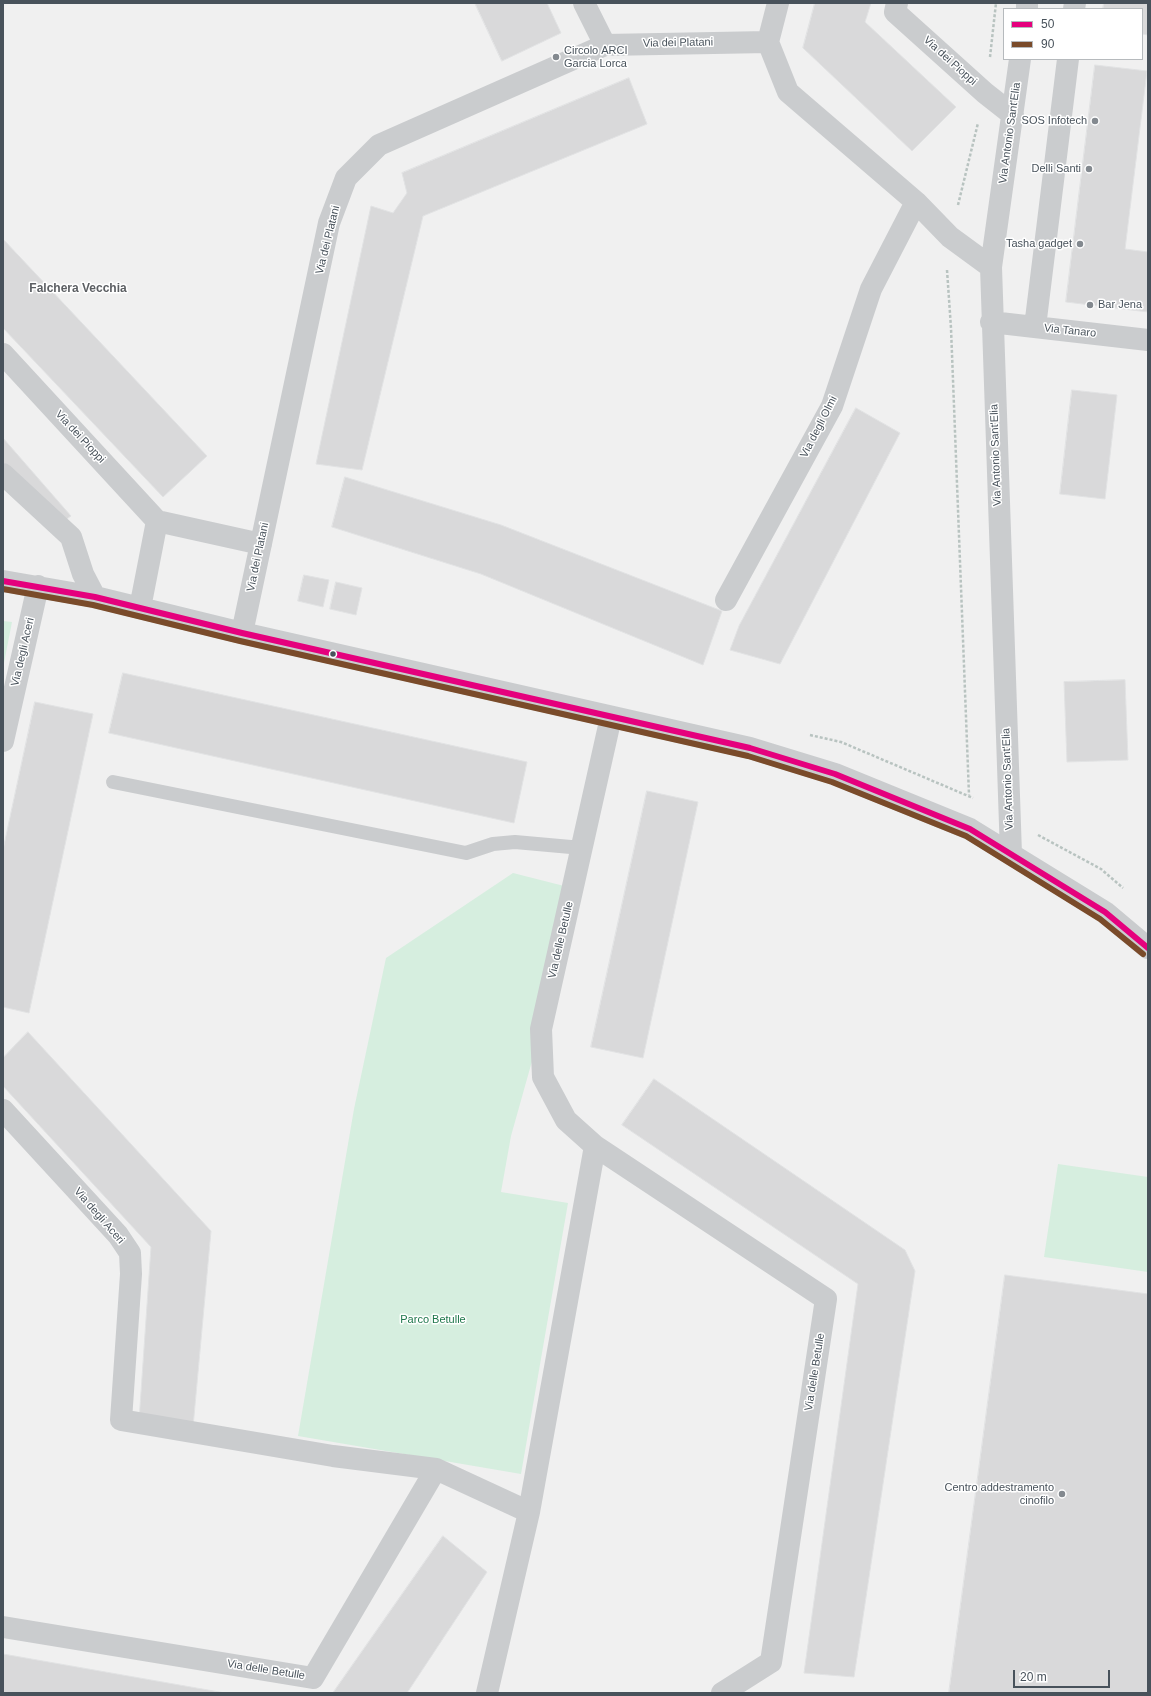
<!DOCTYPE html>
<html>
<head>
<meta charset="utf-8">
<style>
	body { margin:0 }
	#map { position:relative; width:1151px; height:1696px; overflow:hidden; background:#f0f0f0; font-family:Helvetica,sans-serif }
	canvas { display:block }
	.frame { position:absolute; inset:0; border:4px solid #48525b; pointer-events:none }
	.legend { position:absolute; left:1003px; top:8px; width:140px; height:52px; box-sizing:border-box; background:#fff; border:1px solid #b6babd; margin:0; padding:5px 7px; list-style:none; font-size:12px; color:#48525b }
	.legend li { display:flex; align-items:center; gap:8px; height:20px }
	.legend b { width:20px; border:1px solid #b6babd }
	.scale { position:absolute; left:1013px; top:1670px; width:97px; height:18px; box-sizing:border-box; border:2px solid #48525b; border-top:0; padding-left:5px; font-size:12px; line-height:14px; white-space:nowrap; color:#48525b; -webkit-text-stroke:3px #fff; paint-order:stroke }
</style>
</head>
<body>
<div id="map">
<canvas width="1151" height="1696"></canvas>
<div class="frame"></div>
<ul class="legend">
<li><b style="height:5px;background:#e5007d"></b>50</li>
<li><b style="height:5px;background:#7a4b2a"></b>90</li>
</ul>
<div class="scale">20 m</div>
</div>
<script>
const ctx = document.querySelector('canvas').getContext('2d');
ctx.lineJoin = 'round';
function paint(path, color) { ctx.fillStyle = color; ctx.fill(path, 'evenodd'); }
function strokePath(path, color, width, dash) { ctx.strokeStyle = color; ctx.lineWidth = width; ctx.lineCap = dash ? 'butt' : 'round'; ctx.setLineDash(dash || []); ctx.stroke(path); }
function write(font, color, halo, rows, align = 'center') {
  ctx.font = font + ' Helvetica,sans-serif'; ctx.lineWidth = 3; ctx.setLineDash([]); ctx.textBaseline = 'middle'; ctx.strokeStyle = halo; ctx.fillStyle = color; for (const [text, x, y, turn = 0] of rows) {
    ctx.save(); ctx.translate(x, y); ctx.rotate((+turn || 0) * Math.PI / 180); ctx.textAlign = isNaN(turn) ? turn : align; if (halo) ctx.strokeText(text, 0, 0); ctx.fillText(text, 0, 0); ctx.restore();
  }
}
const green = new Path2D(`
	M3 621 12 622 3 668Z
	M513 873 572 888 541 1029 511 1136 501 1192 568 1203 521 1474 298 1436 354 1109 386 958Z
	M1058 1164 1148 1177V1272L1044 1257Z`);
const building = new Path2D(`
	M475 3H547L561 33 502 61Z
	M815 3H871L865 22 956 107 912 151 803 48Z
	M1104 3H1148V35L1142 34V9H1103Z
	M1095 65 1147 71 1125 249 1148 252V312L1066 302Z
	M629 78 647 124 423 216 362 470 316 464 371 206 393 213 407 193 402 173Z
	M3 239 207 456 163 497 3 328Z
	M1072 390 1117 395 1105 499 1060 494Z
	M856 408 900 433 780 664 730 650 739 626Z
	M3 438 71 516 58 525 3 462Z
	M345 477 501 525 722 611 703 665 481 574 332 527Z
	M304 575 329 580 323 607 298 601Z
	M336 582 362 588 356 615 330 609Z
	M123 673 527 762 514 823 109 733Z
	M1125 680 1128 760 1067 762 1064 682Z
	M35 702 93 714 29 1013 3 1007V850Z
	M647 791 698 802 643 1058 591 1047Z
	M28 1032 211 1231 193 1427 139 1421 151 1247 3 1086V1058Z
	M654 1079 905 1250 915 1271 854 1677 804 1673 858 1284 622 1125Z
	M1005 1275 1148 1294V1693H949Z
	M443 1536 487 1572 407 1693H333Z
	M3 1654 225 1693H3Z`);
const path = new Path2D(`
	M990 57 996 3
	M958 205 978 123
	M947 270 951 328 969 795
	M810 735 841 742 973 798
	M1038 835 1101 869 1123 888`);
const lane = new Path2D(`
	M113 782 466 853 493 844 515 842 582 848`);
const street = new Path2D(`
	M584 3 605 45
	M778 3 768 42 788 92 916 202 950 237 991 267
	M897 3 895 12 985 93 1013 115
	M1027 9V3
	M1074 9 1075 3
	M991 322 1148 340
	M1035 327 1068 59
	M3 354 157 521
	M3 474 71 537 83 574 95 597
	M3 581 95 597 242 633 750 748 835 774 970 829 1105 912 1148 948
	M726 600 832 406 871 289 916 202
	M140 608 157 521 261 544
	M242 633 329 223 346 178 379 145 605 45 768 42
	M611 717 541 1029 543 1077 566 1120 595 1146 826 1299 771 1662 722 1693
	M3 741 38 586
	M1011 854 991 267 1020 59
	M3 1110 118 1235 130 1253 131 1274 121 1420 333 1456 436 1469
	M3 1627 313 1678 436 1469 529 1512
	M487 1693 529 1512 595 1146`);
const bus1 = new Path2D(`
	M3 581 95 597 242 633 750 748 835 774 970 829 1105 912 1148 948`);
const bus2 = new Path2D(`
	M3 589 93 605 240 641 748 756 832 782 966 836 1100 919 1143 954`);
const markers = [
	[556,57,4,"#83898f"],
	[1095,121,4,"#83898f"],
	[1089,169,4,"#83898f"],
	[1080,244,4,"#83898f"],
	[1090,305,4,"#83898f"],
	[333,654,3.5,"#48525b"],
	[1062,1494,4,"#83898f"]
];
const streetNames = [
	["Via dei Platani",678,43,-1],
	["Via dei Pioppi",950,61,42],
	["Via Antonio Sant'Elia",1010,133,-82],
	["Via dei Platani",328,240,-76],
	["Via Tanaro",1070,331,6],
	["Via degli Olmi",819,427,-63],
	["Via dei Pioppi",80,437,47],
	["Via Antonio Sant'Elia",996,455,-92],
	["Via dei Platani",258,557,-78],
	["Via degli Aceri",23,652,-77],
	["Via Antonio Sant'Elia",1008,779,-92],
	["Via delle Betulle",561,940,-77],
	["Via degli Aceri",99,1216,49],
	["Via delle Betulle",815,1372,-81],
	["Via delle Betulle",266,1670,9]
];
const poiNames = [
	["Circolo ARCI",564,51,"left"],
	["Garcia Lorca",564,64,"left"],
	["SOS Infotech",1087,121],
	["Delli Santi",1081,169],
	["Tasha gadget",1072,244],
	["Bar Jena",1098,305,"left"],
	["Centro addestramento",1054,1488],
	["cinofilo",1054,1501]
];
const parkNames = [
	["Parco Betulle",433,1320]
];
const neighbourhoodNames = [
	["Falchera Vecchia",78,289]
];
paint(green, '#d6eedf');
paint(building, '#d9d9da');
strokePath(building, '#e1e2e3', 1);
strokePath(path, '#b8c3c0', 2.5, [3, 2]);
strokePath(lane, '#caccce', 14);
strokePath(street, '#caccce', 22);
strokePath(bus1, '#e5007d', 6);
strokePath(bus2, '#7a4b2a', 6);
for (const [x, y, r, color] of markers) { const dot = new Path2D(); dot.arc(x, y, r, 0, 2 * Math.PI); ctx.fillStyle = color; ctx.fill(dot); strokePath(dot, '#fff', 1.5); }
write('11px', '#48525b', '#fff', streetNames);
write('11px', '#48525b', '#fff', poiNames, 'right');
write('11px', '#1e774b', '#fff', parkNames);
write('bold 12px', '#5c5f63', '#fff', neighbourhoodNames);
</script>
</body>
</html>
